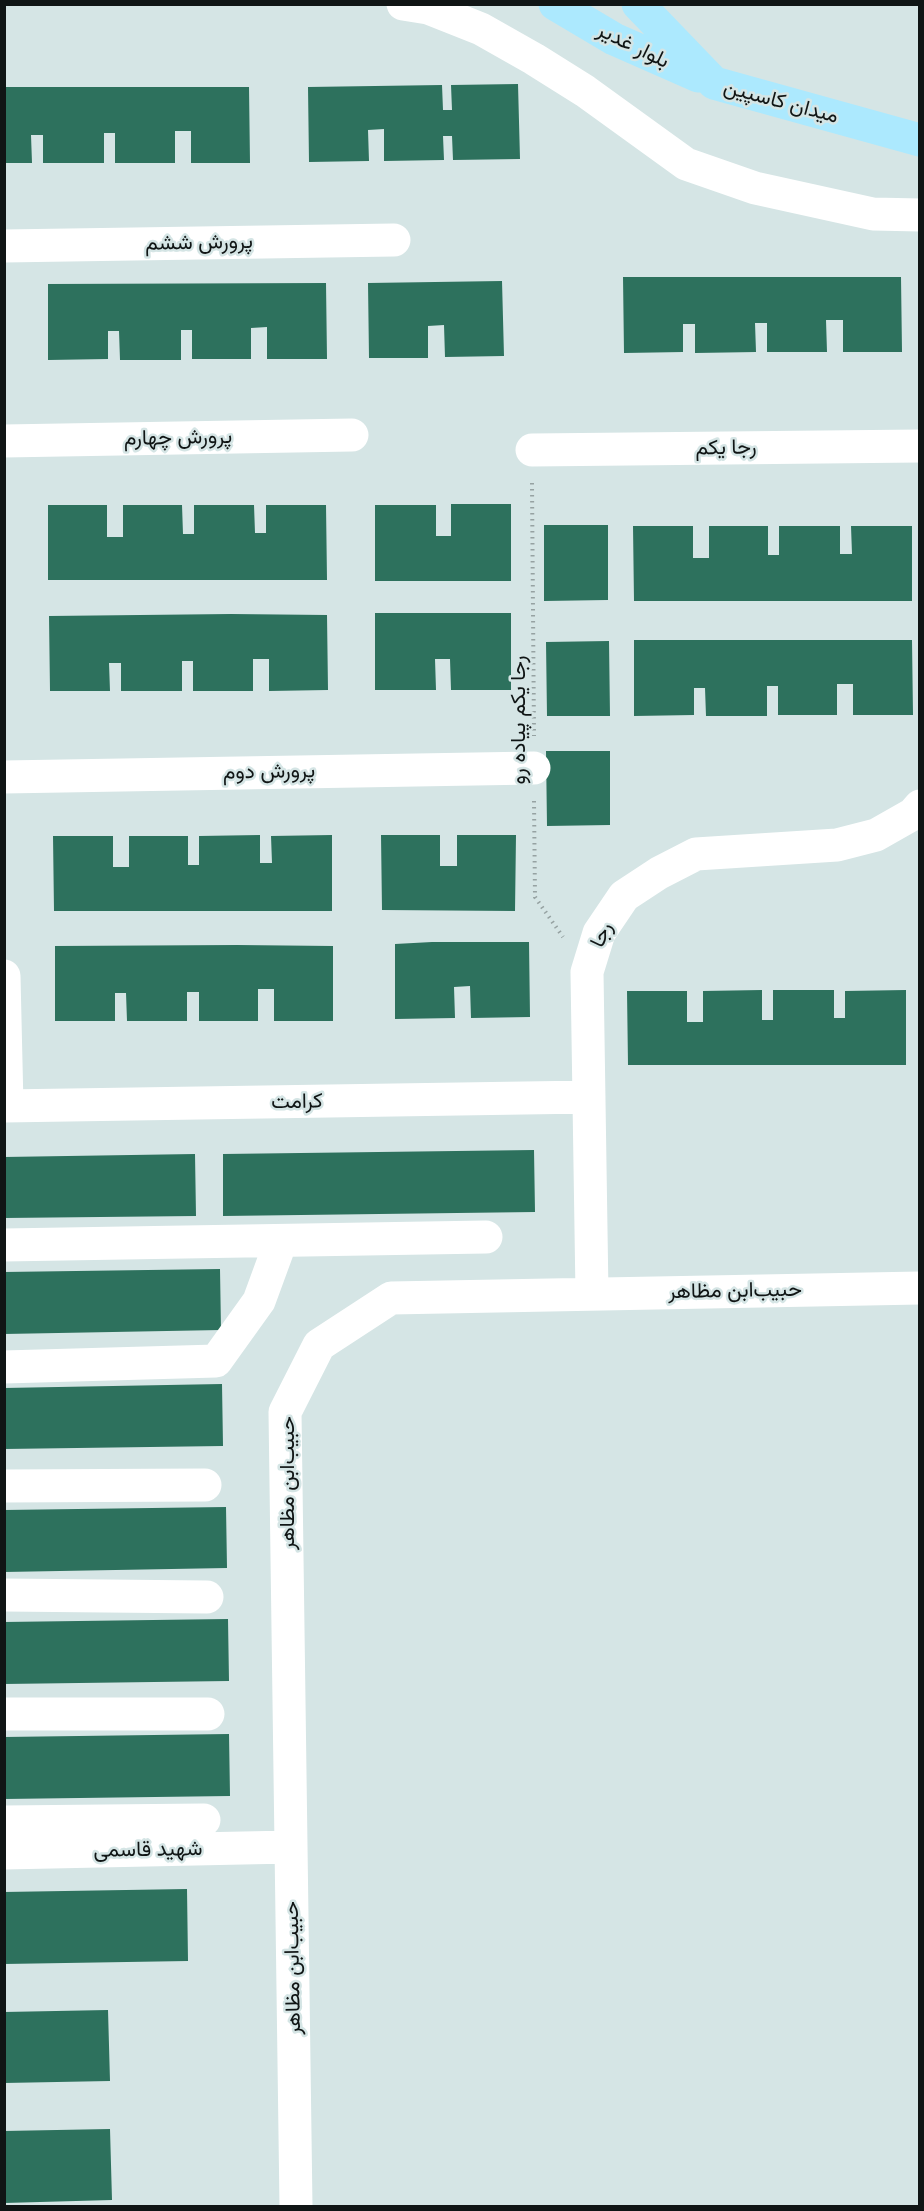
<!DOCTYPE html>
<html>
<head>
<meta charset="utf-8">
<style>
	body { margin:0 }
	#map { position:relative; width:924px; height:2211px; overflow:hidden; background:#d5e5e5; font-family:"Fira Sans",sans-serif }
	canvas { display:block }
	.frame { position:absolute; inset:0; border:6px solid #101515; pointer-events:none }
</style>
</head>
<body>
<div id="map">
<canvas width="924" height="2211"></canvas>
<div class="frame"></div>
</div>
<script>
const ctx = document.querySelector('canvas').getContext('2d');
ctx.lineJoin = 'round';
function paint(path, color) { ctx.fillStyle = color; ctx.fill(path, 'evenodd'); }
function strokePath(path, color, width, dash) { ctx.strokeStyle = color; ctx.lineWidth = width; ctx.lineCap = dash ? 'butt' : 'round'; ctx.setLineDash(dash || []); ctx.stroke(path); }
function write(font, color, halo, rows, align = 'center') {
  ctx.font = font + ' "Fira Sans",Vazirmatn,sans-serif'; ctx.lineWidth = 5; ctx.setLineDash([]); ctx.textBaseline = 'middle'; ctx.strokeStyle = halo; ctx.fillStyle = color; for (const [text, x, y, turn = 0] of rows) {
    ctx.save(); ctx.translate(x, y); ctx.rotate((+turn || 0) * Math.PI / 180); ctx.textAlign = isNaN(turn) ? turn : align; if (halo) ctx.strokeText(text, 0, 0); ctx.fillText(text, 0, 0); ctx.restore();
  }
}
const building = new Path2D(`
	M518 84 520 159 453 160 452 136H443L444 160 384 161V129L368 130 369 161 309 162 308 87 442 85 443 110H452L451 85Z
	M4 87H249L250 163H191V131H175V163H115V133H104V163H43V135H31L32 163H4Z
	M623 277H901L902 352H843V320H826L827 352H767V323H755L756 352 695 353V324H683V352L624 353Z
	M502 281 504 356 445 357 444 325 428 326V358H369L368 283Z
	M326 283 327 359H267V327L251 328V359H192V330H181V360H120L119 331H108V359L48 360V284Z
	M451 504H511V581H375V505H436V536H451Z
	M48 505H107V537H123V505H182L183 534H194V505H254L255 533H266V505H326L327 580H48Z
	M544 525H608V600L544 601Z
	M633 526H693V558H709V526H768V555H779V526H840V554H852L851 526H912V601H634Z
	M375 613H511V690H451L450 659H435L436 690H375Z
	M231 614 327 615 328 690 269 691V659H253V691H193V661H182V691H121V663H109L110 691H50L49 616Z
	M634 640H912L913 715H853V684H837V715H778V686H767V716H706L705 688H694V715L634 716Z
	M609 641 610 716H547L546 642Z
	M546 751H610V825L547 826Z
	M260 835V863H272L271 836 332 835V911H54L53 836H113V867H129V836H188V865H199V836Z
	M381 835H440V866H457V835H516L515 911 382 910Z
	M432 942H529L530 1017 471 1018 470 986 454 987 455 1018 395 1019V944Z
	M237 945 333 946V1021H274V989H258V1021H199V992H187V1021H127L126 993H115V1021H55V946Z
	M762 990V1020H773V990H834V1018H845V991L906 990V1065H628L627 991H687V1022H703V991Z
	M534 1150 535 1212 223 1216V1154Z
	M195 1154 196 1216 4 1218V1157Z
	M220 1269 221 1330 4 1334V1272Z
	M222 1384 223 1446 4 1449V1388Z
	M226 1507 227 1568 4 1572V1510Z
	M228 1619 229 1681 4 1684V1622Z
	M229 1734 230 1796 4 1799V1737Z
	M187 1889 188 1961 4 1964V1892Z
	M108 2010 110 2081 4 2083V2012Z
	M110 2129 112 2200 4 2203V2131Z`);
const path = new Path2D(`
	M532 483 534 736
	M534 801 535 897 563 937`);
const minor = new Path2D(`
	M403 4 428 8 481 29 534 59 585 91 686 164 755 188 873 214 920 215
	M4 246 394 240
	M4 441 352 435
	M532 450 920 446
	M4 777 534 768
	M4 976 7 1106
	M4 1106 589 1097
	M4 1245 486 1237
	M592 1294 587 972 599 933 624 896 659 873 696 854 837 845 876 835 913 814 920 806
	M4 1367 216 1361 259 1301 281 1241
	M4 1486 205 1485
	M4 1595 207 1597
	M4 1714H208
	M4 1822 204 1820
	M4 1853 291 1847
	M296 2206 285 1412 319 1345 391 1298 920 1288`);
const major = new Path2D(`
	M555 4 614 39 698 76
	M638 4 714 83 920 140`);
const streetNames = [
	["بلوار غدیر",633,46,26],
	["میدان کاسپین",781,102,15],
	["پرورش ششم",199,243,-1],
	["پرورش چهارم",178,438,-1],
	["رجا یکم",726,448,-1],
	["رجا یکم پیاده رو",519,720,-90],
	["پرورش دوم",269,772,-1],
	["رجا",602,935,-65],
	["کرامت",297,1102,-1],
	["حبیب‌ابن مظاهر",735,1291,-1],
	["حبیب‌ابن مظاهر",288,1483,-90],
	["شهید قاسمی",148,1850,-1],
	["حبیب‌ابن مظاهر",293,1968,-91]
];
paint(building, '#2d715d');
strokePath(path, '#96a2a2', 4, [1.5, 4.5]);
strokePath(minor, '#fff', 33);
strokePath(major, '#ace9fe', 33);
write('21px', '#101515', '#d5e5e5', streetNames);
</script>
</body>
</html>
